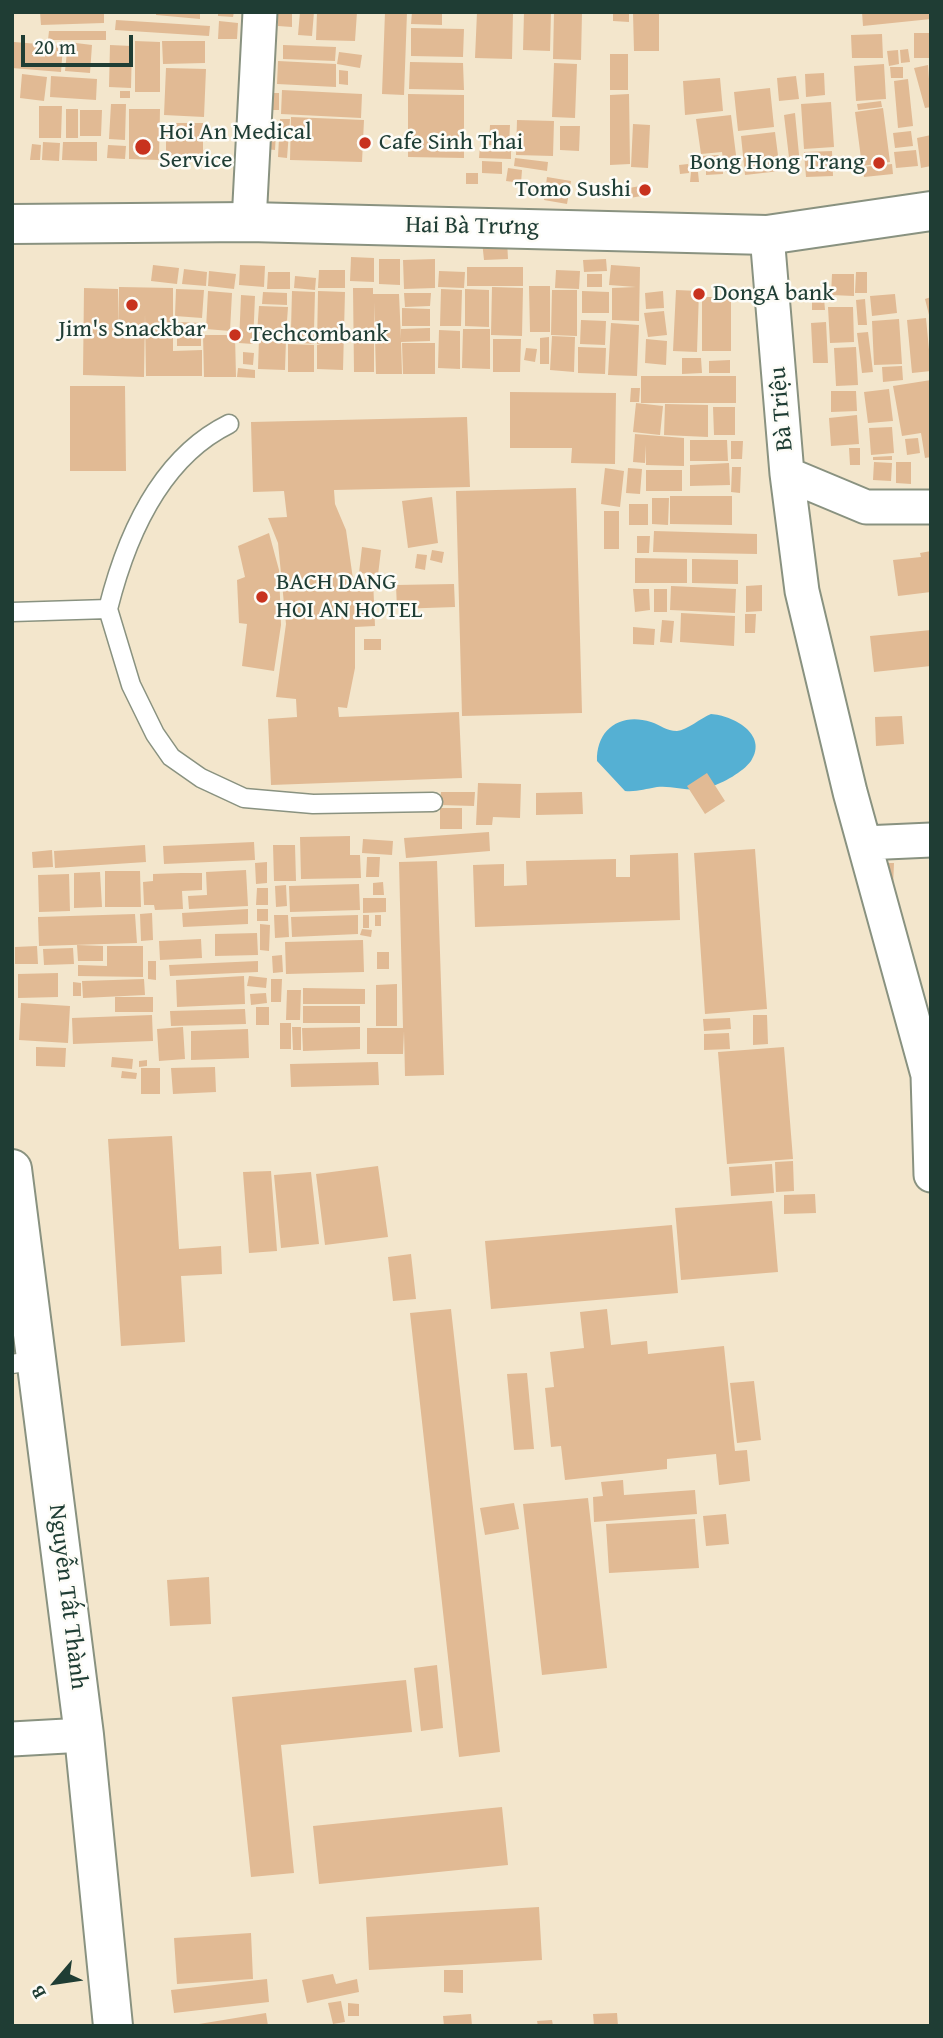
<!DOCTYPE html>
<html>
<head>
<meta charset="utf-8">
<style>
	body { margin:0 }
	#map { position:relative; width:943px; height:2038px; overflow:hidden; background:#f3e6cc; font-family:"Gentium Book Plus",serif }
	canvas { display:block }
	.frame { position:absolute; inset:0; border:14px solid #1f3d34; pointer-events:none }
	.north { position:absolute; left:21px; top:1947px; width:70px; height:70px; -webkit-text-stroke:5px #fdfcf7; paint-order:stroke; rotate:241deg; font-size:19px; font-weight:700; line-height:28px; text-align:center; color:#1f3d34 }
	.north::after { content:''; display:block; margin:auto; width:24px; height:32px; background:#1f3d34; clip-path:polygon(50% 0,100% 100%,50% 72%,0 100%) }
	.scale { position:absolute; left:21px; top:35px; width:112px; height:32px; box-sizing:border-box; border:4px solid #1f3d34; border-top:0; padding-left:9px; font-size:21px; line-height:24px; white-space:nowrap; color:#1f3d34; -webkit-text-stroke:5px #fdfcf7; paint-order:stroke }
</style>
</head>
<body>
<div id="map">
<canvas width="943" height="2038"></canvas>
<div class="frame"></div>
<div class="north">B</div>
<div class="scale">20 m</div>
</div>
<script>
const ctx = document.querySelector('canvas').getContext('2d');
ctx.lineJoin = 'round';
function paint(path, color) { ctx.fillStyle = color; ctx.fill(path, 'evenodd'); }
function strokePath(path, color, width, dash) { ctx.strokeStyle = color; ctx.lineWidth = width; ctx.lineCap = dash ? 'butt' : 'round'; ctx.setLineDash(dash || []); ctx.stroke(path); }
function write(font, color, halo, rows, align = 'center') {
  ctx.font = font + ' "Gentium Book Plus",serif'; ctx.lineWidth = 5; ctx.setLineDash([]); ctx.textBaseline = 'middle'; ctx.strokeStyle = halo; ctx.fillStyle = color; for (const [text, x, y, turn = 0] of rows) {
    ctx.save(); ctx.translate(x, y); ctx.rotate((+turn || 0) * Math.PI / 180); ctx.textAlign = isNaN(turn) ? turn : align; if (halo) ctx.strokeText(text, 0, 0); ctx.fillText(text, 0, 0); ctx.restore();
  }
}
const water = new Path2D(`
	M711 714C732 715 769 734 751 761 743 772 723 783 710 787 692 794 675 785 657 787 645 789 637 792 625 791L597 761C596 729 621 712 651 722 661 725 666 731 677 731 687 730 701 718 711 714Z`);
const building = new Path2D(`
	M40 12H104V23L41 25Z
	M156 12H200V19L156 15Z
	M218 12H234L233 17 218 16Z
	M278 12H292V27L278 26Z
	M300 12H314L312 36 298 35Z
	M317 12H357L355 41 316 40Z
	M385 12H407L404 95 382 94Z
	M412 12H442V25L411 24Z
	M477 12H513L512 59 475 58Z
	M524 12H551L550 51 523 50Z
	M554 12H582L581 60 553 59Z
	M613 12H629V22L613 21Z
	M862 12H931V19L863 26Z
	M633 13H659V51H634Z
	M116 20 210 26 209 36 115 30Z
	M219 21 238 23 237 39H218Z
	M411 28 464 29 463 57 411 56Z
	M49 31H106V40H48Z
	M914 33H931V58H914Z
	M882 34 883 58H852L851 35Z
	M135 41 160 42V92H135Z
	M162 41H205V63L163 64Z
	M14 42 63 46 61 72 12 68Z
	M68 42 92 45 90 73 65 71Z
	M110 45 132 46 131 88 109 87Z
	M283 45 336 47 335 61 283 59Z
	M908 49 910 62 901 63 900 50Z
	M898 50 899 64 889 66 887 51Z
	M339 52 362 55 360 68 337 64Z
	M610 54H628V90H610Z
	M278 61 336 64V87L277 84Z
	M410 62 463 63 464 90 409 89Z
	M554 63 577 64 575 118 552 117Z
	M884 64 886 99 856 101 854 66Z
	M928 65 931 107 925 108 914 68Z
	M890 67H903V78H891Z
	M166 68 206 69 204 117 164 115Z
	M339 70 348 71V85L339 84Z
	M824 73 825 95 806 97 805 74Z
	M22 74 47 77 44 101 20 98Z
	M51 76 97 79 96 100 50 97Z
	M796 76 799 99 779 101 777 78Z
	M720 78 723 111 685 115 683 81Z
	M908 79 913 126 898 128 894 81Z
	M770 88 774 127 738 131 734 92Z
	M282 90 362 94 361 118 281 114Z
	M120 91H130V98H120Z
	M263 93H279V110H262Z
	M408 94 464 95V158L408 157Z
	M629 94 630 164 610 165V95Z
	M881 101 882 107 858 110 857 104Z
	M831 102 834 147 804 149 801 104Z
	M111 104H126L125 140 109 139Z
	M39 106H62L61 138H39Z
	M883 108 890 162 862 166 855 112Z
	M66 109H78V138H66Z
	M129 109H160L159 160 129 159Z
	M80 110H102L101 136H80Z
	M795 113 800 165 790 166 784 115Z
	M731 115 738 171 725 172 722 152 701 154 696 119Z
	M291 117 364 120 362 162 290 160Z
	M280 119H290L287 158 278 157Z
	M517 120 554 121 553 156 516 155Z
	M166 123H203V155L166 156Z
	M633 124 650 125 648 168 631 167Z
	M490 125H510L509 146 489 145Z
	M560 126H580L579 151 560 150Z
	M911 131 913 146 895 148 893 133Z
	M775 132 780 171 745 175 741 136Z
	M266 133H276L275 150 265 149Z
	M931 135V166L921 168 917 138Z
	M43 142 60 143 59 161 42 160Z
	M63 142H97V161L62 160Z
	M32 144 41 145 40 160H30Z
	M108 145 126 146 125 159 107 158Z
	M480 146 511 148V159L479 158Z
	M916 150 918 166 896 168 894 152Z
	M832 151 833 176 806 177 804 152Z
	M691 153H697L698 168H693Z
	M719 155 720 167H702V156Z
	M515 158 548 162 547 171 514 166Z
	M482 161 502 162V174L482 173Z
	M688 164 689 173 680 174 679 165Z
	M892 164 893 174 864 177 863 167Z
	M508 168 522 170 521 183 506 181Z
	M723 168V174L706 175V169Z
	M691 172H698L699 182H690Z
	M466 173H478V184H466Z
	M547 177 571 181 567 204 544 200Z
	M646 185 647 195 630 198 629 188Z
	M507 240 508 259 484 260 482 241Z
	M351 257 374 258V282L350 281Z
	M379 259H400V285L379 284Z
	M435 259V288L404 289 403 260Z
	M606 259 607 271 584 272 583 260Z
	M153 265 179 268 177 284 151 281Z
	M240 265 265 266 264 287 239 285Z
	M611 265 640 267 639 321 612 320V288L636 287 609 285Z
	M467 267H523V286H467Z
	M184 269 207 272 206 286 182 284Z
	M319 270H345V288H318Z
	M556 270 580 271 579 289 555 288Z
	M209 271 236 274 234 289 208 286Z
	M439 271 465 272 464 288 438 287Z
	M268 272H290V289H267Z
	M856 272H867V293H855Z
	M587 274H602V287H587Z
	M832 274H854V296L831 295Z
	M295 276 316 278 315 290 294 288Z
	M529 286H550V332H530Z
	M119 287 173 288V351L202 350V376H146L145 314 144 377 83 375 84 288 118 289 119 329Z
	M492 287 523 288 522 336 491 335Z
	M353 288H373V294H399L401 339V329L430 328V341L401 342 402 374H376L374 302V372H354Z
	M176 289 204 290 202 318 175 316Z
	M441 289 462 290 461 326H440Z
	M465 289 489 290V327L465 326Z
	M552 290H577V336L551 335Z
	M676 290 699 291 697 352 673 351Z
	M208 291 232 293 230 331 206 329Z
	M292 291 315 292 314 330 291 329Z
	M318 291 345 292 343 370 317 369V345H321L317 344Z
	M582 291 609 292V313H582Z
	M663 291 664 308 646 309 645 293Z
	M263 292 287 293V305L262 304Z
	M404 293H431L430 306 405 307Z
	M895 294 897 313 872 316 870 296Z
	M241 295 255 296 253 344 239 343Z
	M702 297H731V351H702Z
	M931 297V319H930L925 299Z
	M812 298H824L825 310H812Z
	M865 299 867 325H858L856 300Z
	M259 306 288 307 286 335 257 333Z
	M828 307H853L854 342 830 343Z
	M402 308 430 309V326H402Z
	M664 311 667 335 648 337 644 313Z
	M926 318 931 371 912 373 907 320Z
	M899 319 902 364 874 365 872 321Z
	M581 320 606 321 605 345 580 344Z
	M177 322 201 323V346H177Z
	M826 322 828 363H813L811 323Z
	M611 323 639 325 637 376 608 375Z
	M463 329H490V369L462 368Z
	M439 330 460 331V369L438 368Z
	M289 331 315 333 314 344 289 342Z
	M868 332 873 372 862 373 857 333Z
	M203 335H235L236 377H204Z
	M552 336 575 337 574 372 550 370Z
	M549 337V364H540V338Z
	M259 338 286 339 285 370 258 369Z
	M493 339H521L520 372H493Z
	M646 339 667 341 666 365 645 363Z
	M402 343H435V374H403Z
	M288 344 314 345V372H288Z
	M578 347 606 348 605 374 578 373Z
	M856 347 858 385 836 386 834 348Z
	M526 348 537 349 535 362 524 360Z
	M243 352 254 353 253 365 243 364Z
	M682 358H701L702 373 682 374Z
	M730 360V373H709V361Z
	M902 366 903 380 883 382 882 367Z
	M238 368 255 370V378L237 377Z
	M641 376H736V403H641Z
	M931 380V457L925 458 921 433 902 436 893 386Z
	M70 386H125L126 471H70Z
	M631 388H640L639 402H630Z
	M889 389 893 421 868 423 864 392Z
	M831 391H856L857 411 831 412Z
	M510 392 616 393 615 464 571 463 572 448H510Z
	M636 403 663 406 660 435 633 432Z
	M665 404 708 405V437L664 435Z
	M713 407H735V435H714Z
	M857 415 859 444 831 446 829 418Z
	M467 417 470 487 334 490 335 504 346 530 353 579H373L375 626 355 627V668L347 708 338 707 339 717 459 712 462 778 271 785 268 719 297 717 296 699 276 697 286 624 278 543 268 518 287 517 284 491 253 492 251 422Z
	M892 427 894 453 871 455 869 428Z
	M635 434 684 438V466L646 465V445L645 463 633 462Z
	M918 438 920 453 907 455 905 439Z
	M690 440H727L728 461H690Z
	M731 441H743L742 459H731Z
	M849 448H860V465H850Z
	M892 456V460H873V457Z
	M874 462 892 463 891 481 873 480Z
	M896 462H911V484L896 483Z
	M729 463 730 485 690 486V465Z
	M732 467H741L740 493 731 492Z
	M605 468 624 471 620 507 601 504Z
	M628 468 642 469 640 494 626 493Z
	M646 470H682V491H646Z
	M576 488 582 713 462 716 456 491Z
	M670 496H732V525L670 524Z
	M432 497 438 543 408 548 402 501Z
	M652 498H669L668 525 652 524Z
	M629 504H648V525H629Z
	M604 511H619V549H604Z
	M654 531 757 534V554L653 552Z
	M269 533 279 570 281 625 274 671 242 666 247 624 239 623 237 580 245 577 238 546Z
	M637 536H650L649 553H637Z
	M362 547 381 550 378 575 359 573Z
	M432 550 444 552 442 563 430 560Z
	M931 551V592L898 596 893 560 921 557 920 553Z
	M417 554 427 555 425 570 415 568Z
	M635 558 687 559V583H635Z
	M692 559 738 560V584L692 583Z
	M454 584 455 607 397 609 396 585Z
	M762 585V611L746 612V586Z
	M671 586 736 589 735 613 670 610Z
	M633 589H649L650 610 635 612Z
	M654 589H667V612H654Z
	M681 613 735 616 734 646 680 642Z
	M745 614H756L755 633H745Z
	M662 620 674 621 672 643 660 642Z
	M633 627 655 629 654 645 633 644Z
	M931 630V666L874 672 870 636Z
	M364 639H381V650H364Z
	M902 716 904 744 876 746 875 717Z
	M707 773 725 801 705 814 687 786Z
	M478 783 521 784 520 818 493 817 492 825H476Z
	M441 792H475L474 806 440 805Z
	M582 792 583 814 536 815V793Z
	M440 808H462V829H440Z
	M489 832 490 851 406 858 404 838Z
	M350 836V855H360L361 878 301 879 300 837Z
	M363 839 393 841 392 855 362 853Z
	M254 842 255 860 164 864 163 846Z
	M145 845 146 862 55 868 54 851Z
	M273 845H295L296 881H274Z
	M755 849 767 1009 705 1014 694 853Z
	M52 850 53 867 33 868 32 852Z
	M678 853 680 920 475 927 473 865 504 864V886L527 885 526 861 616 859V877H630V855Z
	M367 857H380L379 877H366Z
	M437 861 444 1075 405 1076 404 1031 403 1054H367V1028H403L399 862Z
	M267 862V883L256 884 255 863Z
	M880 863H894L893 887Z
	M246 870 248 906 189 909 188 896 207 895 206 872Z
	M105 871H140L141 907H105Z
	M100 872 102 907 74 908V873Z
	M181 873H202V890L182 891 183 909 155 910 154 905H144L143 882 153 881V874Z
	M69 874 70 911 39 912 38 875Z
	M383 882 384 895H373V883Z
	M359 884 360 910 290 912 289 886Z
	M286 885 287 906 276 907 275 886Z
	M257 888H268V905H256Z
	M363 898H386V912L363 913Z
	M248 909V924L183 927 182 913Z
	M257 909H268V921H257Z
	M152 913 153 940 141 941 140 914Z
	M135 914 137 943 39 946 38 917Z
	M274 915H288L289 937 275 938Z
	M358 915V934L292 937 291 917Z
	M363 915H369V928H363Z
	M375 915H381V926H375Z
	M260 924 270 925 269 951 260 950Z
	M362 929 372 930 371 937 360 935Z
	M257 933 258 955 215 956V934Z
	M201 939 202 958 160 960 159 941Z
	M363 940 364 972 286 974 285 942Z
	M77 945 103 946V961H78Z
	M37 946 38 964H15V947Z
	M107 946H143V977L78 976V965L107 966Z
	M73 948 74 964 44 965 43 949Z
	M377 952H389V969H377Z
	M282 955 283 972 273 973 272 956Z
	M148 961H156V980L148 979Z
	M258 961V972L170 976 169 965Z
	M58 973V997L18 998V974Z
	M244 976 245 1004 177 1007 176 980Z
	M249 976 267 978 266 988 247 986Z
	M144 979 145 995 83 998 82 981Z
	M271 979H282L281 1002H271Z
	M73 982 81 983V996H73Z
	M397 984V1026H376V985Z
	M303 988 365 989V1004H303Z
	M287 990H301L300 1020H286Z
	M266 993 267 1003 251 1005 250 994Z
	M115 997H153V1012H115Z
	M21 1003 70 1006 68 1043 19 1040Z
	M303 1006H360V1023H303Z
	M256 1007H269V1025H256Z
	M245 1009 246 1024 171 1026 170 1011Z
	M152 1015 153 1041 73 1044 72 1018Z
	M753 1015H767L768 1044 753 1045Z
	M730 1018 731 1029 704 1031 703 1019Z
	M280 1023H291V1049H280Z
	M183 1027 185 1059 159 1061 157 1029Z
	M292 1027H301V1050H293Z
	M360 1027V1049L303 1051 302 1028Z
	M248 1029 249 1058 191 1060V1031Z
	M729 1033 730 1049 704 1050V1034Z
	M36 1047 66 1048 65 1067 36 1066Z
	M784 1047 793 1159 727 1164 718 1052Z
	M112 1057 133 1059 132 1069 111 1067Z
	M147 1060V1066L139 1067V1061Z
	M378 1062 379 1085 291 1087 290 1064Z
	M215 1067 216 1092 173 1094 171 1068Z
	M141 1068H160V1094H141Z
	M122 1071 137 1073 136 1079 121 1078Z
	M172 1136 179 1249 221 1246 222 1274 181 1276 185 1342 121 1346 108 1139Z
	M793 1161 794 1191 776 1192 775 1162Z
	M772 1164 774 1193 731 1196 729 1167Z
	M378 1166 388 1237 325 1245 316 1174Z
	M271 1171 277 1251 249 1253 243 1172Z
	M311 1172 319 1244 281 1248 274 1175Z
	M815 1194 816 1213 784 1214V1195Z
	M772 1201 778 1272 681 1280 675 1208Z
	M672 1225 678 1293 491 1309 485 1241Z
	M411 1254 416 1299 393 1301 388 1257Z
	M451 1309 500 1752 459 1757 410 1313Z
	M607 1309 611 1345 647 1341 648 1354 724 1346 735 1451 747 1450 750 1481 719 1485 716 1454 667 1459V1469L565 1480 561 1446 551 1447 545 1388 554 1387 550 1352 584 1348 580 1312Z
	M527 1373 534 1449 514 1450 507 1374Z
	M754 1381 761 1440 737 1443 730 1383Z
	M623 1480 624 1495 695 1490 697 1514 594 1522 593 1497 603 1496 601 1482Z
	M588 1498 607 1668 542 1675 523 1504Z
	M514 1503 519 1529 485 1535 480 1508Z
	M726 1514 729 1544 706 1546 703 1516Z
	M695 1519 699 1568 609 1573 606 1524Z
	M209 1577 211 1624 170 1626 167 1580Z
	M437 1665 443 1728 421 1731 414 1668Z
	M406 1680 412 1732 281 1745 294 1873 251 1877 232 1697Z
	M502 1807 508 1865 319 1884 313 1826Z
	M539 1907 542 1960 369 1970 366 1917Z
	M251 1933 253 1979 177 1984 174 1938Z
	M444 1970H463V1993L444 1992Z
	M333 1974 336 1984 357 1979 359 1992 307 2003 302 1980Z
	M267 1979 269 2002 174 2013 171 1990Z
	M341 2001 345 2022 333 2024 328 2003Z
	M348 2003 359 2004V2016H348Z
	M266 2013 268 2026H199V2024Z
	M617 2013 618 2026H594L593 2014Z
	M471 2014 472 2026H444L443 2016Z
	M552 2020 553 2026H538L537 2021Z`);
const lane = new Path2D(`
	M108 609C126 537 160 458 229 424
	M12 612 108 609 131 685 155 734 171 757 201 778 244 798 313 804 433 802
	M12 1364 37 1360`);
const street = new Path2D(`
	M249 222 260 12
	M767 235 787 474 866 507H931
	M787 474 802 591 850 792 928 1075 931 1175
	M864 843 931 840
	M12 1739 84 1735`);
const secondary = new Path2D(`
	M12 224 249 222 767 235 931 211
	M12 1169 84 1735 113 2026`);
const markers = [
	[365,143,7,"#c8321e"],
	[143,147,9,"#c8321e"],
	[879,163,7,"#c8321e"],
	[645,190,7,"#c8321e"],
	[699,294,7,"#c8321e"],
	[132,305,7,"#c8321e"],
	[235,335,7,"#c8321e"],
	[262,597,7,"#c8321e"]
];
const poiNames = [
	["Hoi An Medical",159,133],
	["Service",159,161],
	["Cafe Sinh Thai",379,143],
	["Bong Hong Trang",865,163,"right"],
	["Tomo Sushi",631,190,"right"],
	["DongA bank",713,294],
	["Jim's Snackbar",132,330,"center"],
	["Techcombank",249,335],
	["BACH DANG",276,583],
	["HOI AN HOTEL",276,611]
];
const streetNames = [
	["Hai Bà Trưng",472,227,1],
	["Bà Triệu",782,409,-95],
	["Nguyễn Tất Thành",67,1597,83]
];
paint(water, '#55b0d3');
paint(building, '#e1ba94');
strokePath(lane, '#899280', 21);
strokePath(street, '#899280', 37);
strokePath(secondary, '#899280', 42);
strokePath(lane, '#fff', 18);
strokePath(street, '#fff', 33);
strokePath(secondary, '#fff', 38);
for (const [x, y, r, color] of markers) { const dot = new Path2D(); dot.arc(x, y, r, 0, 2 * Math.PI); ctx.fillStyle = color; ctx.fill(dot); strokePath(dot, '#fdfcf7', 2.5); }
write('24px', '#1f3d34', '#fdfcf7', poiNames, 'left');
write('24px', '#1f3d34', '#fdfcf7', streetNames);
</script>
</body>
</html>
